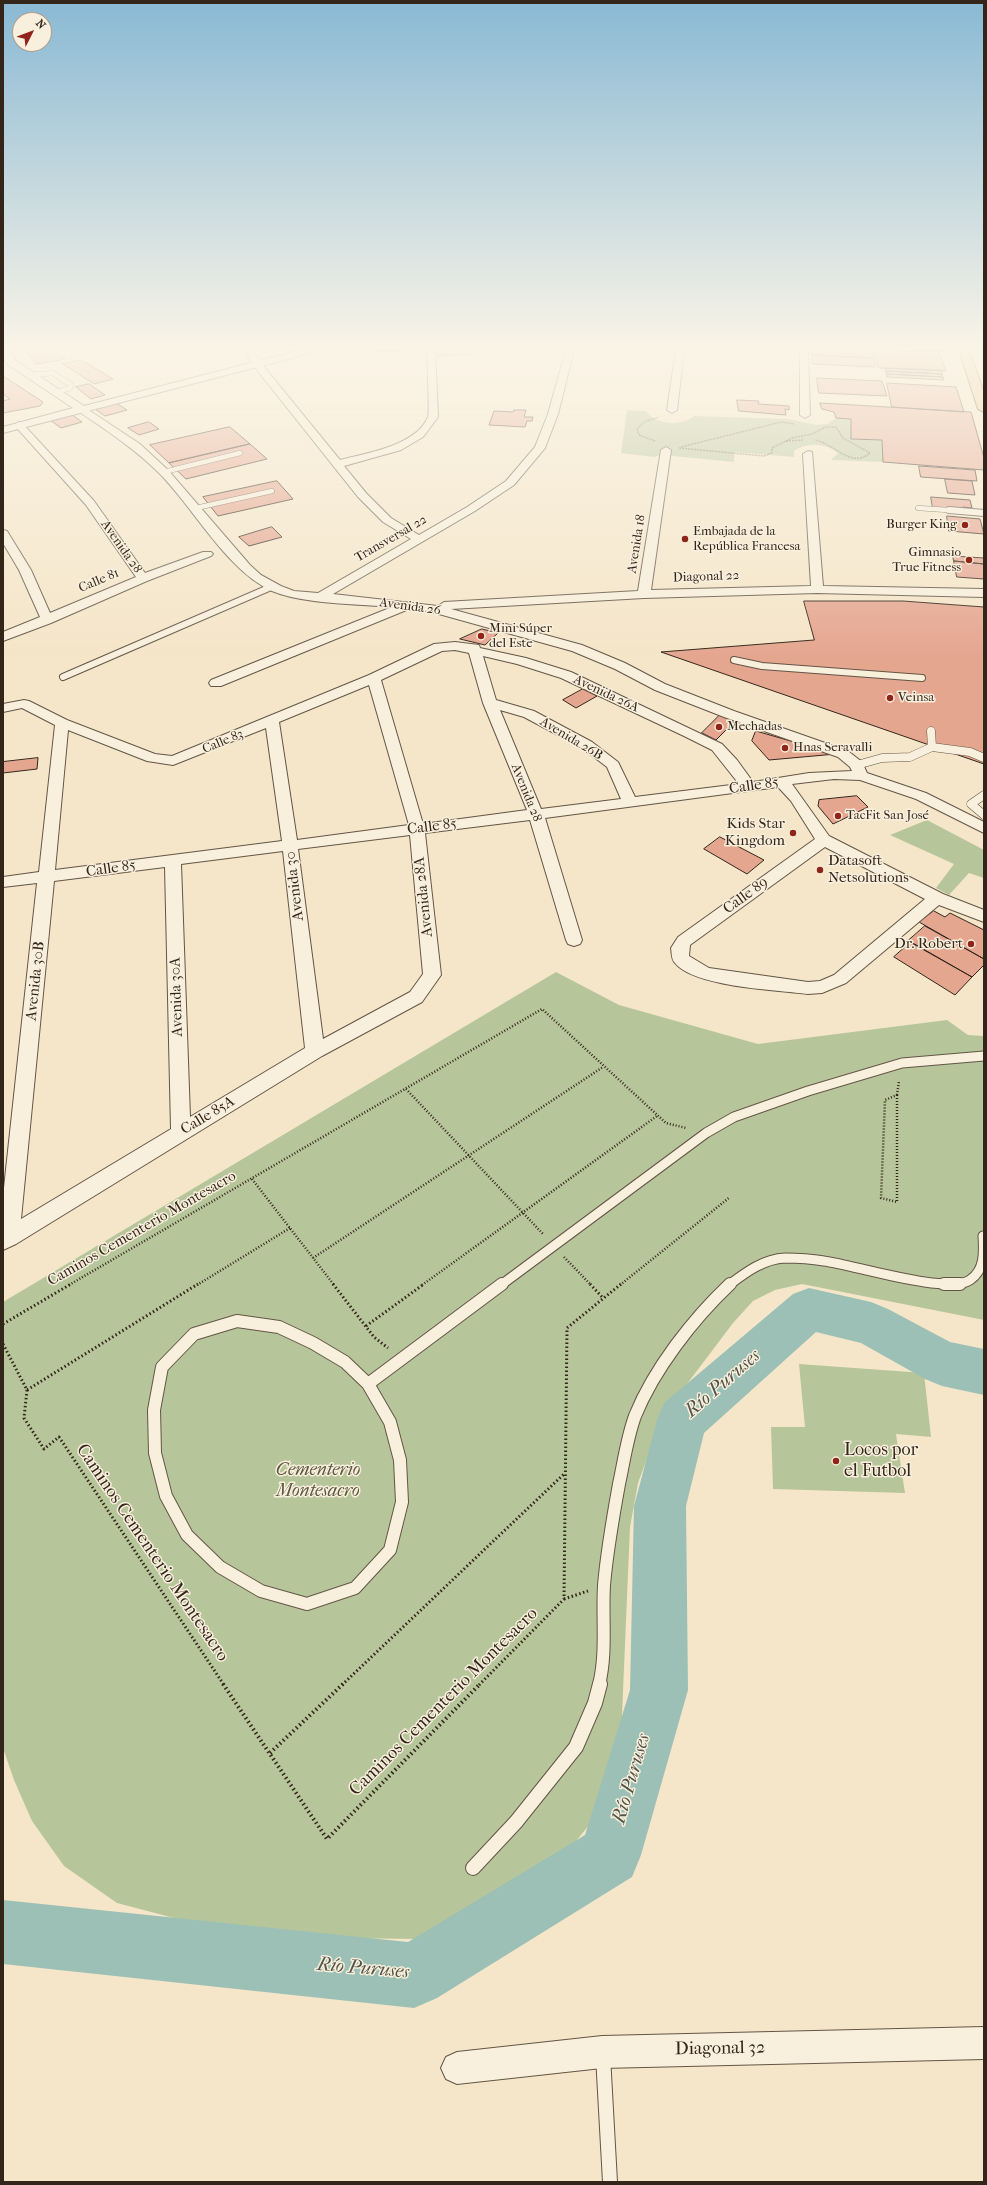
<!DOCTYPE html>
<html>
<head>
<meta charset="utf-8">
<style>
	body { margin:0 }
	#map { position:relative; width:987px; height:2185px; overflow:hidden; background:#f5e6c9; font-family:"IM FELL French Canon",serif }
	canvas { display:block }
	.frame { position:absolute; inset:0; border:4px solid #34251b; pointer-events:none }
	.north { position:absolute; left:12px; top:12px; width:40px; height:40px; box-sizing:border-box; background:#f8efdc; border:1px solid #aa9e8f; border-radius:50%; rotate:48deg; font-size:11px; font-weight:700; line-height:16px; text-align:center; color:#34251b }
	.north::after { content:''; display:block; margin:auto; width:14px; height:18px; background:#8f2418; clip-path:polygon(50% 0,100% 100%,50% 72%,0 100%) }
</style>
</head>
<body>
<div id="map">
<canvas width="987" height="2185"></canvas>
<div class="frame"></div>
<div class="north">N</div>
</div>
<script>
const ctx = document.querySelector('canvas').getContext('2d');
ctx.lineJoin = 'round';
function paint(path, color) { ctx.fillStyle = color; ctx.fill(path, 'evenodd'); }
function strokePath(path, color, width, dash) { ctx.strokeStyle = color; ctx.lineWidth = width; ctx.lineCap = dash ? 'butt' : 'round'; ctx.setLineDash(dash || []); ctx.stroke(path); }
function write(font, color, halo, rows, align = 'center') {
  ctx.font = font + ' "IM FELL French Canon",serif'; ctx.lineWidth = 3; ctx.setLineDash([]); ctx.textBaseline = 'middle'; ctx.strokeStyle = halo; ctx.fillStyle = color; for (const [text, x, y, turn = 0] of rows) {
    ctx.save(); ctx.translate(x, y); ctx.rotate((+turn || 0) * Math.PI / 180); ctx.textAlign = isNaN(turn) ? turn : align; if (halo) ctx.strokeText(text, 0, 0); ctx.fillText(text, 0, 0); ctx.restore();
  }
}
const green = new Path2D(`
	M627 410 646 411C656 425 681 427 694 416L789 419 817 425 827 424 836 418 851 419V439L882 440 883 462 831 460 838 453C825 443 807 442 794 451V457L734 452V462L662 455 654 457 621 453Z
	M927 820 984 850V878L969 873 949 895 936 888 954 864 890 835Z
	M556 972 619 1005 758 1044 947 1020 968 1035 984 1036V1320L802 1284 775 1290 753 1301 733 1323 687 1384 667 1415 651 1448 638 1483 630 1527 621 1738 602 1809 560 1861 505 1902 417 1939 265 1937 193 1923 117 1903 64 1866 32 1821 14 1780 3 1748V1302Z
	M799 1364 924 1373 931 1437 896 1434 905 1493 773 1489 771 1427H805Z`);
const river = new Path2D(`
	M809 1288 871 1302 888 1309 950 1342 984 1349V1395L942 1386 925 1379 861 1343 816 1332 704 1433 686 1506 688 1690 641 1855 632 1877 437 1998 414 2008 3 1964V1900L408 1942 585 1835 630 1690 634 1506 657 1420 664 1403 793 1294Z`);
const building = new Path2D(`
	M25 350H57L65 359 37 364Z
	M374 350H421L375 352Z
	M437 350H470L471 354 438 356Z
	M810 350H871L874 358 812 355Z
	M874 350 939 352 946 371 879 368Z
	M915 350H944L945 352 916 351Z
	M812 355 874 358 875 367 813 364Z
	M81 360 113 379 94 384 63 364Z
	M885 368 941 370 942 374 886 371Z
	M886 371 942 374 943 377 887 374Z
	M887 374 943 377 944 380 887 377Z
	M3 376 43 402 40 406 3 413V401L10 399 3 394Z
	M817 378 882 381 887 396 819 393Z
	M887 383 956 387 964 412 892 407Z
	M89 384 105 395 91 399 76 387Z
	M737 400 759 401 758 404 789 406V410L785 409 786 415 739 411Z
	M116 403 127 410 105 416 95 409Z
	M820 403 971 412 984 458V470L883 462 882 440 851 439V419L836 418 834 412 822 409Z
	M514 410H526L524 417H533L532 421H527L525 427 489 425 494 411 513 412Z
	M71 414 82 422 61 428 50 420Z
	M149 422 159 429 139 435 128 428Z
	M230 427 250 444 169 463 150 445Z
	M250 444 267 459 186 479 169 463Z
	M919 466 975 470 977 481 921 477Z
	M945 479 972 481 975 495 948 493Z
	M277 481 293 499 218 516 203 497Z
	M931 497 970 500 972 508 963 507 964 510 933 508Z
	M947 516 980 519 984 534 949 531Z
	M272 527 282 537 249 546 239 537Z
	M953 556 984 558V564L954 561Z
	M954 561 984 564V579L957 577Z
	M804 601H903L984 607V764L661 652 814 640Z
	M482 629 498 633 485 645 460 639Z
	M583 689 597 696 576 708 563 700Z
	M721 714 735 721 716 740 702 733Z
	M756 731 836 754 769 760 752 741Z
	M38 758 37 769 3 773V762Z
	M857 796 868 807 833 824 818 806 819 800Z
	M720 837 764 860 747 874 704 849Z
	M934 911 945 917 950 913 984 930V959L919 922Z
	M925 926 984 959V965L972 977 908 941Z
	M911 942 972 977 955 995 894 957Z`);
const pathFar3 = new Path2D(`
	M655 441 639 435 637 429 644 422 659 417
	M786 441 804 440
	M681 447 781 422 794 424
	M679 448 764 456 772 453V448L792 438 812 434 826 427H836L843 438 870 453C851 469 835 444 815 440`);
const pathFar2 = new Path2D(`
	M406 1089 543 1234
	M897 1095V1202L881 1198 885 1100Z
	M897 1095 899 1081
	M252 1179 334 1285
	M564 1257 591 1285
	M313 1258 603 1067
	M69 1285 542 1009 666 1123 686 1128
	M197 1285 290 1228
	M422 1285 657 1116
	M620 1285 730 1197`);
const pathFar1 = new Path2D(`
	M333 1284 374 1337 388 1348
	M590 1284 603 1298
	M3 1324 71 1284
	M366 1326 424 1284
	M3 1344 27 1390 198 1284
	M27 1390 24 1418 44 1449 59 1437 224 1685
	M564 1599 588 1591
	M342 1685 565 1473
	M479 1685 564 1599 567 1328 621 1284`);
const path = new Path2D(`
	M223 1684 327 1839 480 1684
	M270 1753 343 1684`);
const serviceFar5 = new Path2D(`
	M31 375 53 373 71 385 70 388 57 392
	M164 472 240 453
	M196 508 272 491
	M918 508 962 511`);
const serviceFar4 = new Path2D(`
	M949 510 984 513
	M734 660 762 666 922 678
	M63 677 271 587`);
const serviceFar3 = new Path2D(`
	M931 731 932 747 970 752 984 758
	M857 765 882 758 910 757 932 747
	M984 795 971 804 984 815`);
const serviceFar2 = new Path2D(`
	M501 1285 706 1133 734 1117 808 1091 902 1063 984 1056
	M729 1285C745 1273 763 1259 785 1258 798 1258 812 1259 824 1261 854 1265 948 1295 970 1280 985 1270 984 1252 983 1236`);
const serviceFar1 = new Path2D(`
	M944 1284H960
	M237 1321 279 1327 313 1343 345 1362 368 1384 390 1422 400 1460 402 1502 390 1550 355 1588 307 1604 261 1591 220 1567 187 1535 166 1496 155 1453 154 1410 162 1367 194 1334Z
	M368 1384 502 1284
	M599 1685C607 1652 602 1618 604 1585 607 1551 613 1517 619 1484 624 1461 627 1438 635 1416 654 1369 693 1319 730 1284`);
const service = new Path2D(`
	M473 1868 516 1822 576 1747 595 1703 600 1684
	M603 2056 610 2182`);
const minor = new Path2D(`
	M245 350H253L260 362 340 460C366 453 416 446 428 417 430 411 427 361 427 350H435L438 417 423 437 401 450 344 466 366 493 391 518 419 535 467 507 506 481 535 447 548 414 566 350H574L558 414 545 448 514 485 475 511 333 594 438 606 444 602 638 591 661 450 666 447 671 450 651 590 811 586 803 454 808 451 812 452 823 586 984 589V597L817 593 644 598 451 609 582 645 625 663 665 684 734 711 848 751 862 762 867 773 926 793 984 822V833L916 799 860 780 834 779 792 784 829 836 943 894 984 910V922L939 905 846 983 822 993 808 994C777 990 694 987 675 963 671 959 672 953 671 948L678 937 815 839 791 801 778 787 545 818 582 940 580 944 574 946 568 944 566 940 530 820 425 833 441 975 422 1002 322 1056 16 1244 3 1250V1197L37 883 3 887V877L39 872 55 725 22 708 3 712V704L24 700 29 701 67 720 155 754 172 756 369 675 434 644 455 642 479 645 480 648 526 658 571 672 722 744 737 760 753 782 809 773 852 771 850 767 838 757 724 717 655 690 615 669 572 651 428 611 409 609 221 686H211L209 683 211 680 392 607C358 604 302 604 272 591 227 571 194 508 159 473 135 449 106 430 78 411V407H84L140 444 168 470 250 565 261 575 281 586 294 591 318 593 411 539 383 522 358 497 253 365ZM455 650 469 653 483 703 527 810 423 824 381 680 442 651ZM483 656 517 664 561 678 684 736 712 750 739 784 635 797 618 762 592 742 534 711 496 700ZM369 685 409 825 297 840 279 722ZM500 710 524 717 582 748 607 767 621 799 541 809ZM266 728 282 841 55 870 68 730 147 761 173 765ZM410 835 423 974 410 992 323 1039 298 849ZM825 847 925 899 834 975 820 981 808 982 709 968 689 956 690 945ZM283 851 305 1048 190 1117 181 864ZM165 867 171 1129 21 1219 54 881Z
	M676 350H684L677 410 672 413 667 410Z
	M800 350H808L810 415 805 418 800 415Z
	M19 422 22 423 94 501 145 573 203 552H211L213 554 211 556 147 581 51 623 3 641V632L40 617 19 570 3 543V530L7 531 31 570 50 613 136 577 86 505 16 427 14 425Z
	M984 2027V2059L602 2068 457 2084 446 2079 441 2068 446 2057 457 2052 602 2036Z`);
const tertiary = new Path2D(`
	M3 350H10L15 360 84 406 301 350H316L315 352 3 433V427L73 408 7 364 3 356Z`);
const trunk = new Path2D(`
	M959 350H969L984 393V412L978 409Z`);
const markers = [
	[965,525,4,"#8f2418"],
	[685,539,4,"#8f2418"],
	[969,560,4,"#8f2418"],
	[481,636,4,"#8f2418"],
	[890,698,4,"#8f2418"],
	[719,727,4,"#8f2418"],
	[785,748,4,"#8f2418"],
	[838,816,4,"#8f2418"],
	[793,833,4,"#8f2418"],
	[820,870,4,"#8f2418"],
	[971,944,4,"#8f2418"],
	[836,1461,4,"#8f2418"]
];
const farPoinames = [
	["Burger King",957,525,"right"],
	["Embajada de la",693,532],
	["República Francesa",693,547],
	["Gimnasio",961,553,"right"],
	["True Fitness",961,568,"right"],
	["Mini Súper",489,629],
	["del Este",489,644],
	["Veinsa",898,698],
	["Mechadas",727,727],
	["Hnas Seravalli",793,748],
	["TacFit San José",846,816]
];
const farStreetnames = [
	["Transversal 22",391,539,-30],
	["Avenida 18",637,544,-81],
	["Avenida 28",121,547,55],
	["Diagonal 22",706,577,-2],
	["Calle 81",99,581,-23],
	["Avenida 26",410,607,8],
	["Avenida 26A",606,694,25],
	["Avenida 26B",571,739,31],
	["Calle 83",223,742,-23],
	["Avenida 28",526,793,68]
];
const streetNames = [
	["Calle 85",754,786,-8],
	["Calle 85",432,827,-7],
	["Calle 85",111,869,-8],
	["Avenida 30",295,886,-97],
	["Calle 89",746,896,-36],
	["Avenida 28A",424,897,-96],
	["Avenida 30B",36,981,-84],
	["Avenida 30A",177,997,-92],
	["Calle 85A",208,1116,-31],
	["Caminos Cementerio Montesacro",142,1229,-30]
];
const poiNames = [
	["Kids Star",785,824],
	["Kingdom",785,841],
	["Datasoft",828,861,"left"],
	["Netsolutions",828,878,"left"],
	["Dr. Robert",963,944]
];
const nearPoinames = [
	["Locos por",844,1451],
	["el Futbol",844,1472]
];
const nearParknames = [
	["Cementerio",318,1471],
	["Montesacro",318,1492]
];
const nearStreetnames = [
	["Caminos Cementerio Montesacro",152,1553,56],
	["Caminos Cementerio Montesacro",444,1702,-45],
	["Diagonal 32",720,2049,-1]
];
const nearWaternames = [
	["Río Puruses",723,1384,-41],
	["Río Puruses",632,1779,-74],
	["Río Puruses",363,1969,5]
];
paint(green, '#b7c69a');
paint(river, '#9cc0b5');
paint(building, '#e5a690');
strokePath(building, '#34251b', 1);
strokePath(serviceFar5, '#645546', 5.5);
strokePath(serviceFar4, '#645546', 8);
strokePath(serviceFar3, '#645546', 9);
strokePath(serviceFar2, '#645546', 11);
strokePath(serviceFar1, '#645546', 14);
strokePath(service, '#645546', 16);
strokePath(minor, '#645546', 2);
strokePath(tertiary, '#645546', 2);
strokePath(trunk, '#34251b', 2);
strokePath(pathFar3, '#34251b', 1.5, [0.5, 1]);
strokePath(pathFar2, '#34251b', 2.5, [1, 2]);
strokePath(pathFar1, '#34251b', 3, [1.5, 2.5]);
strokePath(path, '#34251b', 4, [1.5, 3]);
strokePath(serviceFar5, '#f8efdc', 4.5);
strokePath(serviceFar4, '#f8efdc', 6);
strokePath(serviceFar3, '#f8efdc', 8);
strokePath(serviceFar2, '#f8efdc', 9);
strokePath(serviceFar1, '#f8efdc', 12);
strokePath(service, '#f8efdc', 14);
paint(minor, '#f8efdc');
paint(tertiary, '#f8efdc');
paint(trunk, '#eac384');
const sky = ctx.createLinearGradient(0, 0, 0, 656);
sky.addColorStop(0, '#89b9d4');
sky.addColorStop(0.53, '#faf4e7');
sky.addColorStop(1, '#faf4e700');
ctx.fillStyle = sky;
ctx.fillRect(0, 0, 987, 656);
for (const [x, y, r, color] of markers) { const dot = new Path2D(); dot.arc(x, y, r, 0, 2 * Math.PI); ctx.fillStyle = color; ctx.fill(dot); strokePath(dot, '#f8efdc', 1.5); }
write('13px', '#34251b', '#f8efdc', farPoinames, 'left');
write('13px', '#34251b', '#f8efdc', farStreetnames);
write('15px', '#34251b', '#f8efdc', streetNames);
write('15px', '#34251b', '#f8efdc', poiNames, 'right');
write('18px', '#34251b', '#f8efdc', nearPoinames, 'left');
write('italic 18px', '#5b5541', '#f8efdc', nearParknames);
write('18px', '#34251b', '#f8efdc', nearStreetnames);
write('italic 19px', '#535449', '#f8efdc', nearWaternames);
</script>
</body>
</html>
